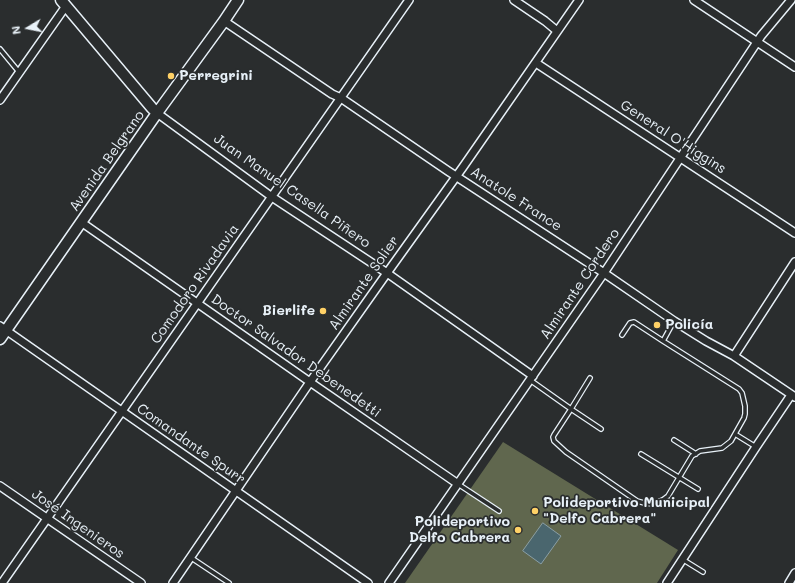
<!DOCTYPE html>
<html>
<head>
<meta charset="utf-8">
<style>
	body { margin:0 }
	#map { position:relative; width:795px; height:583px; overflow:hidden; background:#2a2d2e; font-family:Mali,sans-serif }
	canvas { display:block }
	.north { position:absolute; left:8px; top:8px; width:40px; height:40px; -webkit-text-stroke:3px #2a2d2e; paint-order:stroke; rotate:260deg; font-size:11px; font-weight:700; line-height:16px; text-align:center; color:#e8f1f8 }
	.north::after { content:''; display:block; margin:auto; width:14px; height:18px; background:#e8f1f8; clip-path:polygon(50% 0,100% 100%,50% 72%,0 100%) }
</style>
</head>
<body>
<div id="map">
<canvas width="795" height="583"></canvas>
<div class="north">N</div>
</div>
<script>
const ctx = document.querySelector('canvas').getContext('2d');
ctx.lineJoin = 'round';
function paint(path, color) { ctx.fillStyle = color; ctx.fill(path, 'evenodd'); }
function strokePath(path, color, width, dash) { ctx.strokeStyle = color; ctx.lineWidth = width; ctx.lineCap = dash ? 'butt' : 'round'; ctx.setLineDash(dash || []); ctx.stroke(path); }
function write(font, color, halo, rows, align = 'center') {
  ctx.font = font + ' Mali,sans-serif'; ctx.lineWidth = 3.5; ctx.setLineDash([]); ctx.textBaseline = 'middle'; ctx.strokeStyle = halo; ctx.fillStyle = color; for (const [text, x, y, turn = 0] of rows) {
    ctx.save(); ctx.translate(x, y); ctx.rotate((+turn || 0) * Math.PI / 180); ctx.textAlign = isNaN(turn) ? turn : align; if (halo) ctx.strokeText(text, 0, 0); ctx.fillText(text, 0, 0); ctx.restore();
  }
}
const green = new Path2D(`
	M503 442 678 550 657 583H405Z`);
const water = new Path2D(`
	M543 523 561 536 541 564 523 551Z`);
const lane = new Path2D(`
	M0 49 19 72
	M622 335 630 323 634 322 663 341
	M590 378 571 409 601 429
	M530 380 571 409 554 435 553 437 554 441 566 452 637 501C648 505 659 504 668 496L692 456 700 451 722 448 731 441 744 418 745 414V406L742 393 739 389 663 341 674 321
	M735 434 756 447
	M674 440 696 454
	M641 454 698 489
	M458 484 499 511
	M190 557 229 583
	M682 559 703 572`);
const street = new Path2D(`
	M514 0 545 21 557 31
	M694 0 795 67
	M224 21 332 94 341 98 448 171 604 273 674 321 706 341 734 356 795 397
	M536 63 795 233
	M0 100 66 6
	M157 113 272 197 387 273 533 376
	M81 222 310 382 458 484
	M0 326 368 583
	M734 356 795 262
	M0 486 141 583
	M2 583 409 0
	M173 583 310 382 387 273 463 167 579 0
	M389 583 604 273 761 36 791 0
	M667 583 756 447 791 395
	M789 583 795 573`);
const secondary = new Path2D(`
	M61 0 152 108 157 113
	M0 339 157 113 224 21 238 0`);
const markers = [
	[171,76,4,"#ffd166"],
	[323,311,4,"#ffd166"],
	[657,325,4,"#ffd166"],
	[535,511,4,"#ffd166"],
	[518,530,4,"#ffd166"]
];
const poiNames = [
	["Perregrini",179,76],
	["Bierlife",315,311,"right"],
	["Policía",665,325],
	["Polideportivo Municipal",543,503],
	["\"Delfo Cabrera\"",543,519],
	["Polideportivo",510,522,"right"],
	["Delfo Cabrera",510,538,"right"]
];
const streetNames = [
	["General O'Higgins",673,137,33],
	["Avenida Belgrano",107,161,-55],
	["Juan Manuel Casella Piñero",292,191,35],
	["Anatole France",516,199,33],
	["Almirante Solier",364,283,-55],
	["Comodoro Rivadavia",195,284,-55],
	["Almirante Cordero",580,284,-56],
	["Doctor Salvador Debenedetti",296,356,35],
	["Comandante Spurr",191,444,35],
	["José Ingenieros",78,524,35]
];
paint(green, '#60674e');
paint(water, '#4a666e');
strokePath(water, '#899ea5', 1);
strokePath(lane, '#e8f1f8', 6);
strokePath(street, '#e8f1f8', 10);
strokePath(secondary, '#e8f1f8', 13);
strokePath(lane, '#2a2d2e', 3.5);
strokePath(street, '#2a2d2e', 7);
strokePath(secondary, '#2a2d2e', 10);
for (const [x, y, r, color] of markers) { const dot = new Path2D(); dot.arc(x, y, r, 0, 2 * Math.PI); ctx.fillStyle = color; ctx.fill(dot); strokePath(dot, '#2a2d2e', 1.5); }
write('bold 14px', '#e8f1f8', '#2a2d2e', poiNames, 'left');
write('14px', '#e8f1f8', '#2a2d2e', streetNames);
</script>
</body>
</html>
